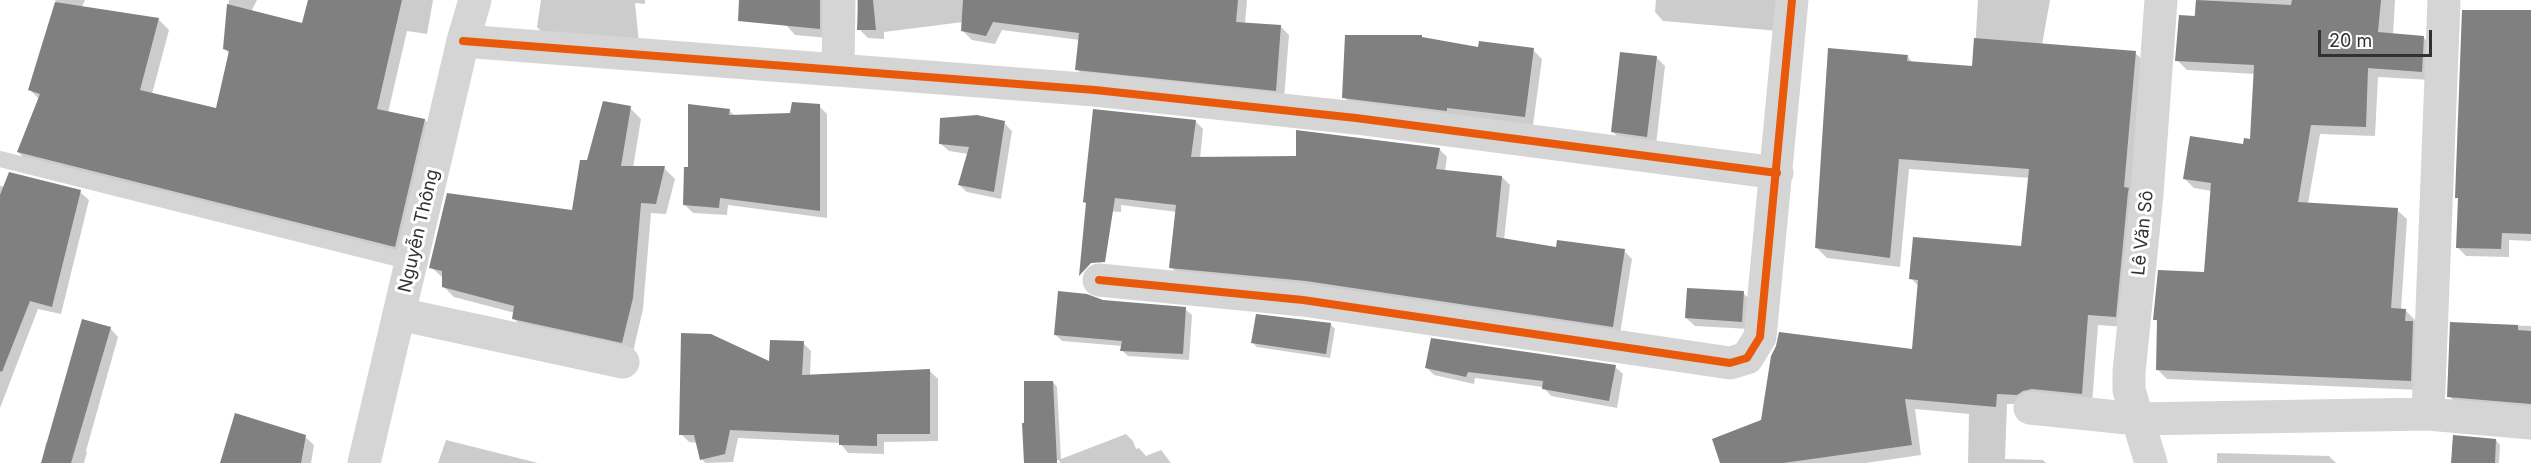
<!DOCTYPE html>
<html>
<head>
<meta charset="utf-8">
<style>
	body { margin:0 }
	#map { position:relative; width:2531px; height:463px; overflow:hidden; background:#fff; font-family:Inter,sans-serif }
	canvas { display:block }
	.scale { position:absolute; left:2318px; top:30px; width:114px; height:27px; box-sizing:border-box; border:3px solid #313131; border-top:0; padding-left:8px; font-size:18px; line-height:21px; white-space:nowrap; color:#313131; -webkit-text-stroke:4px #fff; paint-order:stroke }
</style>
</head>
<body>
<div id="map">
<canvas width="2531" height="463"></canvas>
<div class="scale">20 m</div>
</div>
<script>
const ctx = document.querySelector('canvas').getContext('2d');
ctx.lineJoin = 'round';
function paint(path, color) { ctx.fillStyle = color; ctx.fill(path, 'evenodd'); }
function strokePath(path, color, width, dash) { ctx.strokeStyle = color; ctx.lineWidth = width; ctx.lineCap = dash ? 'butt' : 'round'; ctx.setLineDash(dash || []); ctx.stroke(path); }
function write(font, color, halo, rows, align = 'center') {
  ctx.font = font + ' Inter,sans-serif'; ctx.lineWidth = 6; ctx.setLineDash([]); ctx.textBaseline = 'middle'; ctx.strokeStyle = halo; ctx.fillStyle = color; for (const [text, x, y, turn = 0] of rows) {
    ctx.save(); ctx.translate(x, y); ctx.rotate((+turn || 0) * Math.PI / 180); ctx.textAlign = isNaN(turn) ? turn : align; if (halo) ctx.strokeText(text, 0, 0); ctx.fillText(text, 0, 0); ctx.restore();
  }
}
const shadow = new Path2D(`
	M54 0H85L82 7 158 19 169 30 152 94 217 110 230 54 224 48 229 0H257L251 12 303 25 309 0H433L427 34 407 31 388 113 425 120 435 131 406 257 29 163 18 152 39 99 30 90 56 1Z
	M541 0H645V4L635 3 639 43 545 35 537 27Z
	M788 0H831L828 38 795 35 786 25Z
	M857 0H1247L1245 24 1280 26 1289 35 1284 99 1086 78 1077 69 1080 40 1002 30 995 44 972 40 963 31V22L884 32V39L868 38 859 29Z
	M1656 0H1784L1779 31 1663 21 1655 12Z
	M1978 0H2050L2042 45 2135 53 2146 63 2126 327 2098 325 2092 404H2007L2005 459 2043 460 2046 463H1968L1969 414 1915 409 1921 455 1866 463H1722L1763 422 1913 351 1919 287 1911 278 2023 247 2030 178 1909 169 1900 267 1827 258 1816 247 1907 56 1913 63 1974 67Z
	M2196 0H2395L2393 35 2423 37 2433 47 2432 80 2378 77 2375 136 2320 134 2308 204 2397 210 2407 219 2401 310H2405L2415 320V325L2422 332 2420 390 2167 379 2157 369 2159 323 2155 319 2205 273 2212 191 2194 188 2184 178 2252 141 2255 74 2187 70 2177 60 2194 18Z
	M2531 12V241L2509 240V257L2466 256 2458 248 2459 200 2457 197Z
	M1424 39 1479 49 1533 50 1542 59 1533 125 1352 106 1344 97Z
	M1656 57 1665 66 1656 145 1622 141 1613 132Z
	M819 106 827 114V218L728 205 727 215 693 213 685 205 690 168 729 110 735 116 792 114Z
	M630 108 641 119 633 168H664L675 179 666 214 651 213 643 309 633 352 525 329 514 319 515 313 454 297 443 286V278L431 267 573 211 589 162Z
	M1195 121 1203 129 1200 159 1298 158 1439 149 1447 157 1445 172 1502 177 1510 185 1504 240 1557 248 1624 251 1632 259 1620 334 1179 275 1171 267 1177 212 1121 205V212L1093 210Z
	M1004 123 1012 131 1001 199 967 192 959 185 968 154 949 151 941 144Z
	M0 186 80 192 89 200 61 314 38 309 0 408Z
	M1743 293 1752 302 1750 329 1695 326 1686 318Z
	M1103 302 1185 309 1192 315 1189 360 1128 356 1122 350V346L1062 341 1055 334Z
	M2452 324 2531 326V411L2458 405 2449 396Z
	M1331 325 1335 329 1330 358 1257 347 1252 342Z
	M110 328 118 337 86 451 87 452 84 463H42L46 442H48Z
	M803 343 811 351 810 376 930 371 938 379V441L884 442V454L848 453 840 443 738 438 733 462 705 463 702 459 697 443 689 442 681 434 770 363Z
	M1426 367H1615L1623 374 1617 408 1551 396 1543 387 1475 378 1474 384 1434 375Z
	M1053 382 1057 387 1061 459 1126 434 1133 441 1136 449 1139 448 1146 456 1161 450 1171 463H1060L1059 460 1030 462Z
	M305 437 314 445 311 463H222Z
	M446 440 538 463H438Z
	M2496 440 2500 445 2499 463H2453Z
	M2217 453 2329 456 2336 463H2217Z`);
const building = new Path2D(`
	M308 0H402L377 109 425 119 395 247 17 152 40 94 28 90 55 2 159 18 140 90 216 108 229 51 223 49 227 4 302 23Z
	M739 0H820V29L738 21Z
	M858 0H873L876 30H857Z
	M963 0H1238L1236 22 1281 25 1276 91 1075 70 1079 33 993 22 986 36 961 31Z
	M2196 0 2291 5 2292 0H2381L2378 32 2424 36 2422 72 2368 68 2366 127 2311 125 2298 202 2398 208 2391 308 2406 309 2405 321H2413L2411 381 2156 370 2157 320H2153L2158 270 2204 272 2211 183 2183 179 2190 136 2243 144 2244 138 2250 139 2254 65 2175 61 2179 15 2195 16Z
	M2462 10H2531V234L2502 233 2501 249 2456 248 2458 198H2455Z
	M1345 35H1422V37L1478 47 1479 41 1534 48 1525 117 1447 108V111L1342 98Z
	M1974 38 2136 51 2124 187 2129 188 2128 192 2116 317 2088 315 2082 394 2032 389 2023 391 2017 395 1997 394 1996 407 1905 399 1912 445 1783 463H1720L1712 439 1761 420 1771 356 1776 346 1779 332 1912 349 1918 280 1909 279 1913 237 2021 246 2029 169 1899 159 1890 258 1815 248 1828 48 1908 55 1907 61 1972 66Z
	M1620 52 1657 56 1647 137 1611 132Z
	M603 101 631 106 621 166H665L656 204 641 203 633 298 622 343 512 319 514 306 442 287V271L429 268 447 193 572 210 580 160H587Z
	M792 102 820 104V211L720 198 719 208 683 205 684 167H688V104L730 109 729 115 790 113Z
	M1093 109 1196 120 1191 157 1296 156V130L1440 148 1436 169 1502 176 1496 237 1556 247 1557 240 1625 249 1613 327 1306 281 1169 268 1176 205 1115 198 1105 262 1091 263 1079 276 1086 203 1083 202Z
	M977 115 1005 121 994 192 958 185 969 147 939 144 940 118Z
	M9 172 81 190 52 307 30 301 2 372 0 371V195Z
	M1687 288 1744 291 1742 322 1685 318Z
	M1058 291 1087 294 1103 300 1186 307 1183 354 1120 351 1122 341 1054 335Z
	M1256 314 1331 323 1326 354 1251 343Z
	M82 319 111 327 71 463H41Z
	M2450 322 2518 325V330L2531 331V404L2447 397Z
	M681 333 711 334 769 361 770 340 804 341 802 375 930 369V434H877V446L839 445V435L730 430 725 454 700 460 694 435H679Z
	M1431 338 1616 365 1609 401 1542 389 1543 381 1468 372 1466 377 1425 368Z
	M1024 381H1053L1057 463H1024L1022 423H1024Z
	M235 413 306 435 301 463H220Z
	M2453 435 2496 439 2495 463H2451Z`);
const service = new Path2D(`
	M0 159 411 262`);
const minor = new Path2D(`
	M463 41 1095 90 1356 118 1777 173
	M838 70 839 0
	M1099 280 1303 300 1730 363 1747 358 1760 337 1792 0
	M399 314 623 362
	M2030 408 2137 419 2428 414 2531 423
	M2428 414 2444 0`);
const tertiary = new Path2D(`
	M364 463 463 41 475 0
	M2151 463 2129 390V372L2147 194 2161 0`);
const cycleway = new Path2D(`
	M463 41 1095 90 1356 118 1777 173
	M1099 280 1303 300 1730 363 1747 358 1760 337 1792 0`);
const streetNames = [
	["Nguyễn Thông",419,231,-77],
	["Lê Văn Sô",2143,233,-84]
];
paint(shadow, '#0003');
paint(building, '#808080');
strokePath(service, '#d5d5d5', 16);
strokePath(minor, '#d5d5d5', 33);
strokePath(tertiary, '#d5d5d5', 33);
strokePath(cycleway, '#e8590c', 8);
write('18px', '#313131', '#fff', streetNames);
</script>
</body>
</html>
